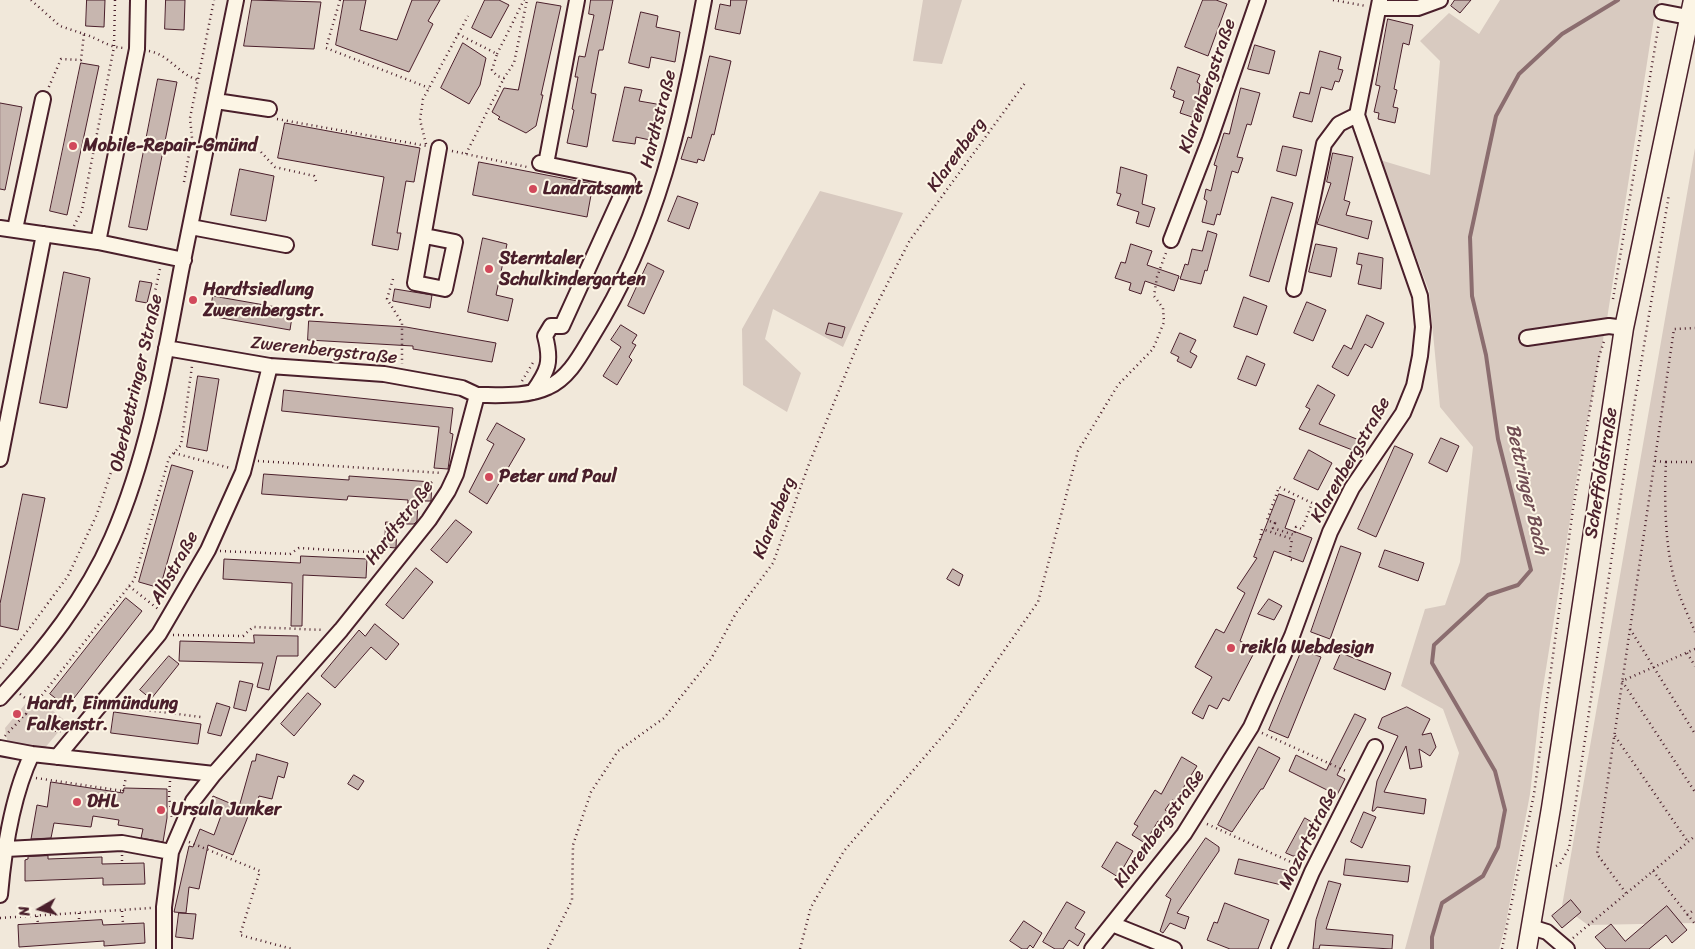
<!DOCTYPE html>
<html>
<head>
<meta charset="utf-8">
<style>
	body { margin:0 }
	#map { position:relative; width:1695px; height:949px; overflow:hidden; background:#f1e8da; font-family:Sriracha,sans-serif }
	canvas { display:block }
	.north { position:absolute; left:15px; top:884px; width:50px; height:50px; -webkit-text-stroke:4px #fcf5e5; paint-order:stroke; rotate:262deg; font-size:14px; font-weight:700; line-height:20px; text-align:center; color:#4a1f2b }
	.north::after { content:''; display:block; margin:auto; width:18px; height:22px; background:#4a1f2b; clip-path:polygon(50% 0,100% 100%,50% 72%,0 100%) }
</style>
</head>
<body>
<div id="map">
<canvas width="1695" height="949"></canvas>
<div class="north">N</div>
</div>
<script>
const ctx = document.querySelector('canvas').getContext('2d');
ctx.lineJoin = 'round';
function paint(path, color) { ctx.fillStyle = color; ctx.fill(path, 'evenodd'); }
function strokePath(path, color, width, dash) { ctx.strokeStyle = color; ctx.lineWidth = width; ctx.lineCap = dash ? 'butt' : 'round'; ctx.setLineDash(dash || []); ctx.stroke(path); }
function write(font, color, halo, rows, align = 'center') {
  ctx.font = font + ' Sriracha,sans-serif'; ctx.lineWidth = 4; ctx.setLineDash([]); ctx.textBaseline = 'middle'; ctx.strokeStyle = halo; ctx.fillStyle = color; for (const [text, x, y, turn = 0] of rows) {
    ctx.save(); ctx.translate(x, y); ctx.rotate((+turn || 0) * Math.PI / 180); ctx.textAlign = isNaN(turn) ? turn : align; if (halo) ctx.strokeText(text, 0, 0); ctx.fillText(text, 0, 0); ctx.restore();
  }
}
const green = new Path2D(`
	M923 0H962L942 64 913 61Z
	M1500 0H1659L1654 18 1607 319 1578 470 1540 706 1530 794 1505 928 1499 949H1405L1459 753 1443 709 1401 686 1425 609 1445 605 1460 562 1473 447 1440 407 1429 291 1380 160 1430 175 1440 61 1420 41 1449 13 1479 34Z
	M1695 148V923L1588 925 1562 906Z
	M820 191 903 213 843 347 773 309 765 339 801 373 787 412 743 385 742 329Z
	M33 695 67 722 43 750 15 746 7 740 5 728Z`);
const stream = new Path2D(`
	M1432 949V937L1442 903 1483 876 1498 847 1505 810 1495 771 1432 663 1434 645 1488 595 1518 585 1531 570 1498 439 1486 355 1472 296 1470 237 1496 116 1519 74 1562 34 1618 0`);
const building = new Path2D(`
	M87 0H105L104 27 86 26Z
	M166 0H185L184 30 165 29Z
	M252 0 321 2 314 49 244 46Z
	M344 0H366L360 30 397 40 412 0H440L428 21 433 24 409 72 336 45Z
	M485 0H499L509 5 491 38 472 28Z
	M591 0H613L603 50H599L591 93 596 94 587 147 567 143 574 110 572 109 578 77H575L579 56 585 57 594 15 589 14Z
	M731 0H747L740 34 715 29 720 4 730 6Z
	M1203 0H1216L1227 4 1208 56 1185 47Z
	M1455 0H1471L1460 13 1451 6Z
	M537 2 561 6 541 95H543L536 126 526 133 498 119 500 117 492 112 504 88 518 90Z
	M641 12 658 16 656 27 680 32 675 62 651 57 649 68 629 63Z
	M1388 19 1413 25 1409 45 1403 43 1394 89 1397 90 1393 107 1398 108 1395 123 1378 119 1379 113 1374 112 1380 86 1376 85Z
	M463 43 486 58 480 85 469 104 441 88Z
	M1255 45 1275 51 1269 74 1248 69Z
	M1320 51 1341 57 1338 69 1343 70 1339 82 1335 81 1332 90 1321 87 1312 122 1293 117 1300 92 1309 94Z
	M710 56 731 61 714 135 712 134 704 161 698 159 697 163 681 159 688 137 691 138Z
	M81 63 99 66 67 215 50 211Z
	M1178 67 1200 75 1197 82 1200 84 1197 105 1192 117 1180 113 1184 101 1173 97 1175 91 1171 89Z
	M158 79 177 82 147 230 129 227Z
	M625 87 642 90 639 101 662 105 659 118 654 117 650 140 636 137 635 144 613 141Z
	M1241 88 1260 93 1251 125 1247 124 1237 157 1243 158 1238 173 1232 171 1220 215 1217 214 1214 225 1202 222 1207 201 1204 199 1206 189 1211 191 1217 166 1214 165 1224 133 1229 134Z
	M0 103 22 107 5 190 0 189Z
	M285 123 420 148 414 182 406 181 397 233H401L398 250 372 245 384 177 278 158Z
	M1283 146 1302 150 1296 176 1277 171Z
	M1333 153 1353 157 1344 200 1350 202 1346 215 1372 221 1368 239 1317 224 1331 183 1327 182Z
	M479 162 593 184 587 217 473 195Z
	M1121 167 1147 175 1142 204 1155 208 1149 227 1136 223 1139 212 1117 205 1121 194 1117 193Z
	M240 169 274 176 266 221 231 215Z
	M678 196 698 203 689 229 668 221Z
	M1272 197 1293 203 1269 282 1250 276Z
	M1208 231 1217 234 1207 271 1205 270 1201 284 1180 279 1185 264 1188 265 1192 249 1202 251Z
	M483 238 507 244 496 295 513 299 508 321 468 312Z
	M1131 244 1152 251 1147 265 1179 276 1174 291 1145 281 1141 294 1129 290 1131 283 1115 278 1121 262 1125 263Z
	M1316 244 1337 248 1331 277 1309 272Z
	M1359 253 1383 258 1381 289 1358 284 1362 265 1357 264Z
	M648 263 664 271 644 314 628 306Z
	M64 272 90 278 67 408 40 403Z
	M140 281 152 283 147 303 136 301Z
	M395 289 432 295 430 308 393 301Z
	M213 296 293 310 290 330 210 316Z
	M1244 297 1267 306 1257 335 1234 327Z
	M1307 302 1326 310 1313 341 1294 333Z
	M1367 315 1384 323 1372 348 1365 344 1348 376 1332 367 1344 345 1351 349Z
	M309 321 406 327 496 343 492 362 413 349V346L308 340Z
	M829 323 845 327 842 338 826 334Z
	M621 325 637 335 632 343 636 345 629 357 632 360 617 385 603 376 621 347 611 340Z
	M1180 333 1196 340 1190 352 1197 356 1191 368 1177 361 1179 357 1171 353Z
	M1247 356 1265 364 1256 386 1238 379Z
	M198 376 219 379 207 451 187 447Z
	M1318 385 1335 395 1319 424 1364 442 1360 453 1299 429 1310 409 1306 407Z
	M284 390 453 408 450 433 453 434 448 469 434 468 439 427 282 411Z
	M497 423 525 439 487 504 469 492 494 444 487 440Z
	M1441 438 1459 446 1447 472 1429 463Z
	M1395 446 1413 454 1376 537 1358 529Z
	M1309 450 1332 463 1318 490 1294 479Z
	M172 465 193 471 160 588 139 582Z
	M264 474 349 480V476L432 482 431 501H418L417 521 414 524H406L408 500 348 496 347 500 262 494Z
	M23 494 45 498 18 630 0 626V604Z
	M1279 494 1295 500 1285 528 1312 538 1303 562 1274 551 1240 641 1256 649 1229 701 1223 698 1217 709 1209 705 1203 719 1192 713 1212 677 1195 667 1216 629 1224 633 1245 593 1237 588 1257 558 1254 557Z
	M456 520 472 532 447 563 431 550Z
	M386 522 397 523 396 548 385 547Z
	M1341 546 1361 553 1330 639 1311 632Z
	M1385 550 1424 563 1418 581 1379 567Z
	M301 556 367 559 366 578 303 575 302 626H291L292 583 223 579 224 559 300 563Z
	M416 568 433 582 403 619 386 605Z
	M953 569 963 575 959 586 947 579Z
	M126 598 142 611 67 707 50 694Z
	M1269 599 1282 606 1274 620 1258 614Z
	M375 624 399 644 386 660 371 647 335 688 321 676 359 630 365 636Z
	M254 635 298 636V656H277L269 690 257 687 263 663 179 661 180 641 254 643Z
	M1302 650 1321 657 1288 738 1269 730Z
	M1341 653 1391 673 1385 690 1334 669Z
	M169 656 179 664 151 699 140 690Z
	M240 681 253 684 246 711 234 708Z
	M308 693 321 704 294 736 281 724Z
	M217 703 230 707 221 736 208 733Z
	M1407 707 1430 719 1422 735 1431 733 1436 747 1430 756 1419 749 1422 767 1410 769 1406 746 1384 792 1426 799 1424 814 1377 807 1374 811H1372L1377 781 1398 736 1378 728 1382 718Z
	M114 712 201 724 198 744 111 733Z
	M1355 714 1366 719 1337 775 1345 779 1337 795 1289 771 1296 755 1326 770Z
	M1259 747 1280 758 1263 789H1261L1232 832 1218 825Z
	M257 754 288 763 284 778 278 776 272 799 259 796 256 807 252 806 233 855 208 845 199 889 189 887 186 913 174 912 189 846 193 847 200 829 214 835 222 813 208 808 213 796 239 807 252 761H255Z
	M1182 757 1197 766 1175 801 1172 800 1165 810 1168 812 1162 823 1158 821 1145 843 1132 835 1138 826 1134 824 1155 790 1161 794Z
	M354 775 364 781 358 790 348 784Z
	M51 782 123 793 124 788 167 789V818L163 842 141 838 143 829 118 825 119 820 93 816 91 827 54 823 51 838 31 839 37 805 47 807Z
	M1364 812 1376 817 1362 848 1351 842Z
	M1305 818 1315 824 1298 856H1293L1286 853Z
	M1206 838 1219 847V851L1177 913 1189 917 1185 929 1170 923 1163 933 1160 931 1171 899 1166 896Z
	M1117 842 1133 851 1118 877 1102 867Z
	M48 856V859L102 857V864L144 863 145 884 103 885V878L25 881V860L28 859V857Z
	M1239 859 1289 871 1286 886 1235 874Z
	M1346 859 1410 866 1408 882 1344 875Z
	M1329 881 1341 884 1326 929 1393 935 1392 949 1320 945 1319 949H1313L1316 920Z
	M1571 900 1581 912 1562 928 1552 916Z
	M1067 902 1085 912 1075 928 1085 934 1078 946 1069 940 1063 949H1055L1043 942Z
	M1225 903 1269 920 1258 949H1230L1207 940 1214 922 1217 923Z
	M1667 906 1687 930 1672 943 1666 935 1649 949H1606L1595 937 1611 924 1625 941Z
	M179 913 196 914 193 939 176 937Z
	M102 920 103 925 144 923 145 943 104 946V941L19 947 18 925Z
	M1024 921 1042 933 1033 948 1030 945 1027 949H1022L1010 941Z`);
const path = new Path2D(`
	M31 0 60 26 84 34 81 60 61 59 48 89
	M340 0 326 48 429 88
	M1333 0 1366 6
	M84 34C100 39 107 47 124 48
	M458 34 497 54 492 70 497 76 504 78 514 63 527 0
	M149 51C170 55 178 74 198 80
	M497 54 524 0
	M277 119 427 146
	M426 144 420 120 423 99 468 16
	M452 151 527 167
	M261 152 275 167 314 176 317 184
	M466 154 504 78
	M184 182 192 138 190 118 214 0
	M74 226 82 210 114 47 115 0
	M393 279 387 299 402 323V364
	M1613 299 1659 23
	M522 381 534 361
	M174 453 230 468
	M258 461 442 473
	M1655 461 1666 462C1664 499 1665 550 1676 585 1681 601 1689 617 1695 632
	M1666 462H1695
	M1275 523 1273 528 1294 535 1296 527 1302 529 1312 503 1279 487 1267 520 1275 523 1276 519
	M1260 540 1262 529 1292 539 1289 559 1292 560
	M220 551 290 554 299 548 385 553
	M129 586 158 609
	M1630 629 1695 734
	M173 635 243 636 253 627 324 630
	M1695 649 1622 681 1695 792
	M1687 653 1695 666
	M0 668 68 576 97 514 123 436 160 269
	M20 694 34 705
	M115 706 201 717
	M26 714 44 730 61 731
	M1262 733 1348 772
	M5 736 34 705 134 580 169 458 181 445 192 366
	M1615 736 1688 842
	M36 778 123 791
	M170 781 169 797 172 818
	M123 791 126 777
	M1207 824 1302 867
	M189 842 260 871 240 935 292 949
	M122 855V864
	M1556 866 1560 864 1569 848 1634 406 1669 194
	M1653 871 1695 924
	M1626 893 1597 854 1674 329 1695 328
	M122 911 123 924
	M79 913V921
	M1687 915 1695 909
	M37 916 38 924
	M0 918 151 908
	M1573 938 1695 836
	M548 949 572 900 573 845 591 792 618 751 664 718 711 659 736 613 773 563 809 464 864 329 910 240 1025 83
	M800 949 811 907 844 851 952 725 1038 602 1078 451 1118 385 1153 349 1164 322 1163 308 1154 296 1157 277 1167 250
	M1502 949 1534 794 1573 509 1599 357 1604 341`);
const minor = new Path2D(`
	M1379 8H1418L1440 0
	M1662 12 1688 17
	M216 101 269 109
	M546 164 577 0
	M191 227 286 245
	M0 228 98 242 184 260
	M15 229 43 99
	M425 236 455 242 445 289 415 283 439 148
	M1171 240 1210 139 1258 0
	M98 242 137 49 138 0
	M1294 289 1324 144 1339 124 1357 115
	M1527 338 1609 326 1624 328
	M166 348 270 366 384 374 462 388 477 395
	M533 392C548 371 552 362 545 336L551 326H562L628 181 540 163
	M0 459 44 234
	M0 698C44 650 86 598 112 538 149 453 164 361 181 271 199 180 218 90 236 0
	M0 748 32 754 214 774
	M57 757 159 634 208 550 243 472 270 366
	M6 849 122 843 171 852
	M0 895C4 849 12 796 32 754
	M1112 924 1174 949
	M1531 927 1547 932 1567 949
	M164 949V907L171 852 193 801 214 774 341 630 429 520 448 491 456 474 477 395C501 395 527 397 548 387 569 378 581 354 592 336 658 231 682 119 704 0
	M1092 949 1184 834 1251 727 1292 636 1330 532 1352 488 1403 413 1414 386 1420 356 1423 327 1420 296 1357 115 1380 0
	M1279 949 1312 872 1375 747`);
const major = new Path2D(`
	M1527 949 1551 808 1624 328 1693 0`);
const markers = [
	[73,146,5,"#d1495b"],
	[533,189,5,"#d1495b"],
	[489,269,5,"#d1495b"],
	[193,300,5,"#d1495b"],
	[489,477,5,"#d1495b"],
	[1231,648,5,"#d1495b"],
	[17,714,5,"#d1495b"],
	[77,802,5,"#d1495b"],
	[161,810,5,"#d1495b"]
];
const streetNames = [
	["Klarenbergstraße",1208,86,-71],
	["Hardtstraße",659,119,-76],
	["Klarenberg",957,155,-54],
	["Zwerenbergstraße",324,351,6],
	["Oberbettringer Straße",137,383,-77],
	["Klarenbergstraße",1351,460,-60],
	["Scheffoldstraße",1602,473,-81],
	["Klarenberg",775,518,-68],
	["Hardtstraße",400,523,-53],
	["Albstraße",175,568,-61],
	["Klarenbergstraße",1160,829,-54],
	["Mozartstraße",1309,839,-64]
];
const poiNames = [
	["Mobile-Repair-Gmünd",83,146],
	["Landratsamt",543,189],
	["Sterntaler",499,259],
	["Schulkindergarten",499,280],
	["Hardtsiedlung",203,290],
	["Zwerenbergstr.",203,311],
	["Peter und Paul",499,477],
	["reikla Webdesign",1241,648],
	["Hardt, Einmündung",27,704],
	["Falkenstr.",27,725],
	["DHL",87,802],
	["Ursula Junker",171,810]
];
const waterNames = [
	["Bettringer Bach",1526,489,77]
];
paint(green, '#d8cac0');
strokePath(stream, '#8b6d6f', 4);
paint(building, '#c7b6af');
strokePath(building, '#4a1f2b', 1);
strokePath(minor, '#4a1f2b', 18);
strokePath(major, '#4a1f2b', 21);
strokePath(path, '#4a1f2b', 2.5, [1, 4]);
strokePath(minor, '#fcf5e5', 14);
strokePath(major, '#fcf5e5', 18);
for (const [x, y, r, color] of markers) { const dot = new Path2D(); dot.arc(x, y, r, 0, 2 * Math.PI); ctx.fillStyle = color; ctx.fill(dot); strokePath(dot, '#fcf5e5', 2); }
write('18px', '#4a1f2b', '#fcf5e5', streetNames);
write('bold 18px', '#4a1f2b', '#fcf5e5', poiNames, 'left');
write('italic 19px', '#704c53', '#fcf5e5', waterNames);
</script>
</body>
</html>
